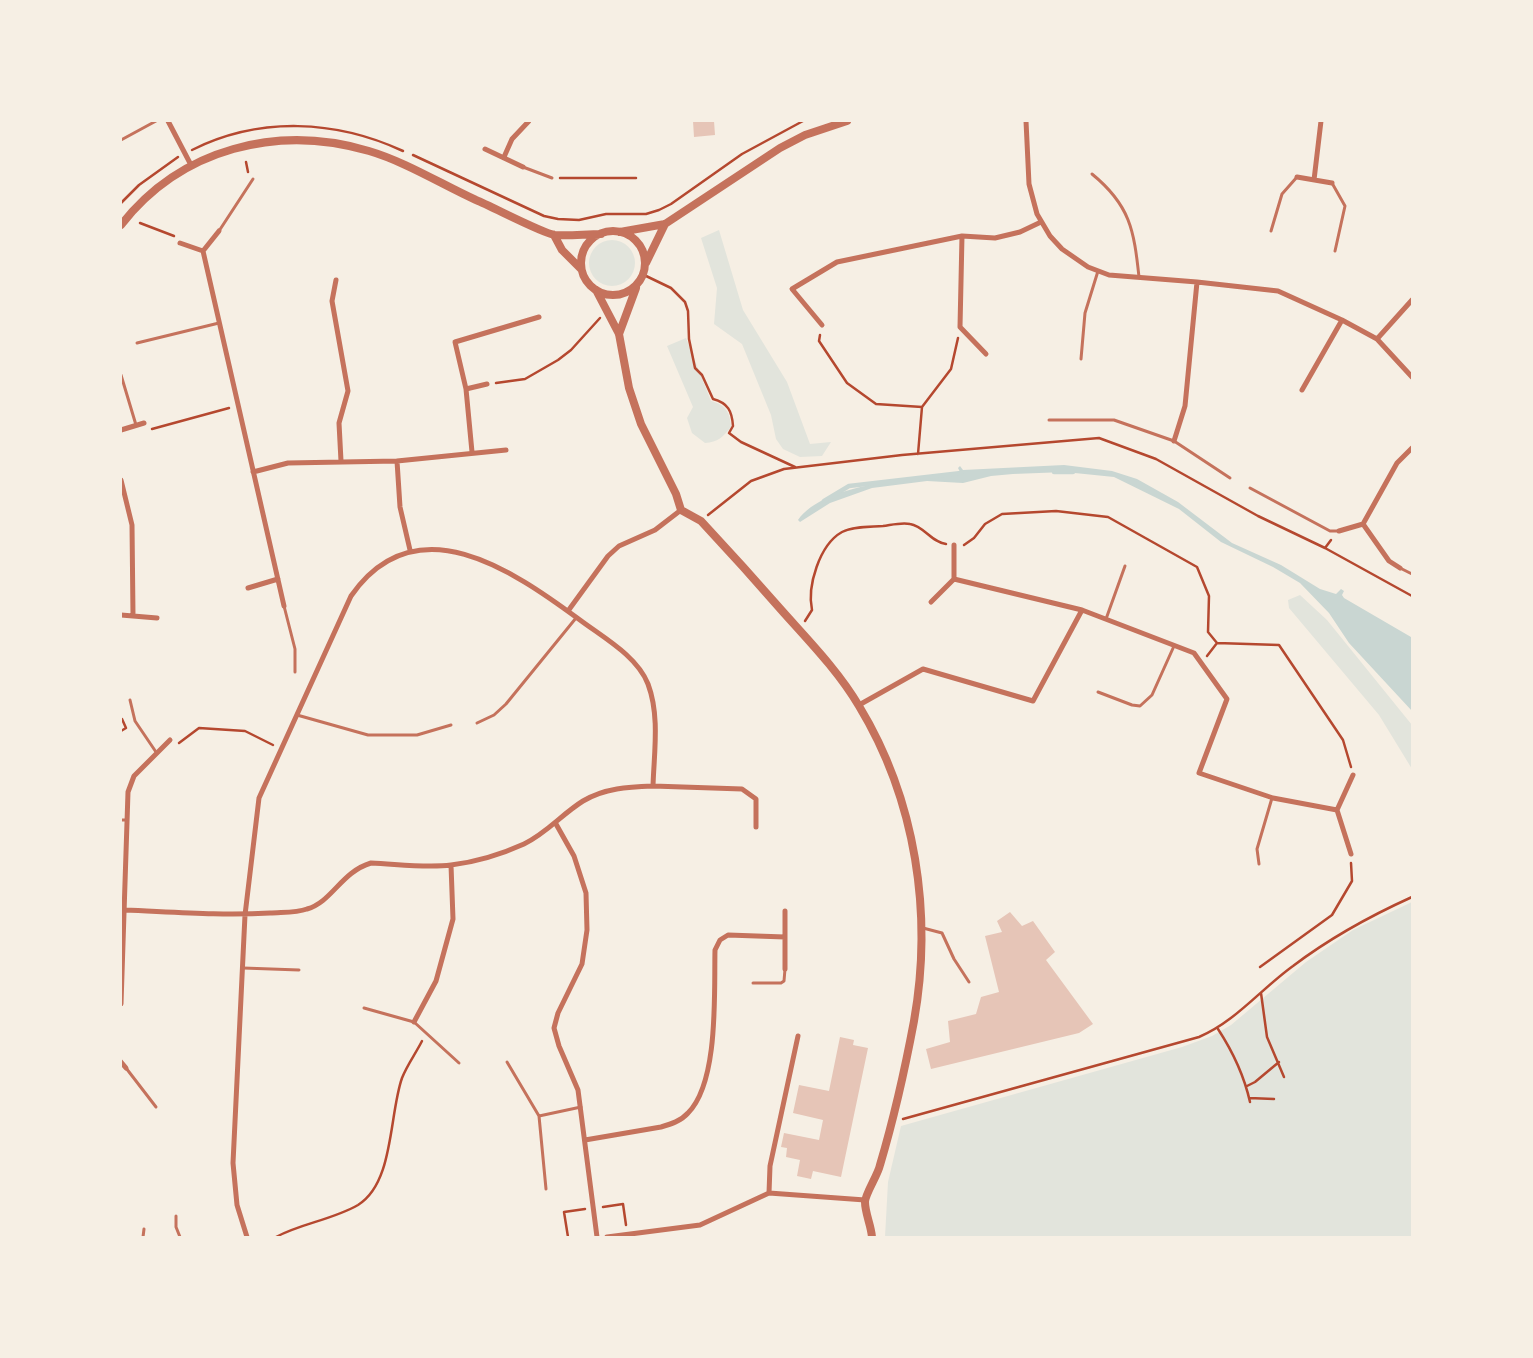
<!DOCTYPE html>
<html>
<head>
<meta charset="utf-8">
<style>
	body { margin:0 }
	#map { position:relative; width:1533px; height:1358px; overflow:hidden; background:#f6efe4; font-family:"Exo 2",sans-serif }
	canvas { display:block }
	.frame { position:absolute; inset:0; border:122px solid #f6efe4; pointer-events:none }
</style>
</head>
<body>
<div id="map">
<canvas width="1533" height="1358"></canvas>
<div class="frame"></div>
</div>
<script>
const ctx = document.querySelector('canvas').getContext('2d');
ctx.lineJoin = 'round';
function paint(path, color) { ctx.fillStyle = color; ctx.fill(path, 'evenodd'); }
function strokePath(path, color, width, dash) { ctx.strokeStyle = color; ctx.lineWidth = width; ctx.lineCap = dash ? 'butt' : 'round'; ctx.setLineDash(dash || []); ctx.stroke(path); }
const green = new Path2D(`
	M719 230 743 310 787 382 810 444 831 442 822 456 800 457 783 449 776 439 771 415 742 344 714 324 717 288 701 238Z
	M589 263a23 23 0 1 1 46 0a23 23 0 1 1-46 0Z
	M686 338 711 401C726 405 730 412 731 427 723 437 718 442 705 443L692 433 687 418 693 407 667 346Z
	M1300 595 1327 620 1412 725V769L1379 715 1289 608 1288 600Z
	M1412 902V1237H885L888 1182 901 1126 1182 1047 1212 1036 1231 1025 1306 962 1353 930Z`);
const water = new Path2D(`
	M1064 465 1112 471 1137 479 1178 502 1232 543 1281 565 1320 589 1336 594 1341 589 1344 591 1342 595 1344 598 1411 637 1412 711 1349 643 1329 613 1300 583 1273 567 1221 542 1179 509 1114 477 1065 472 1013 474 991 476 963 483 927 481 872 488 830 503 800 522 798 520C826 482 909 480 953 475L960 472 958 468 960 466 963 470Z`);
const stream = new Path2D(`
	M1054 472H1073
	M824 501 849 486 961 473`);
const building = new Path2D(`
	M693 121H714L715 135 694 137Z
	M1010 912 1022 926 1033 921 1055 952 1046 960 1093 1024 1079 1033 931 1069 926 1049 950 1042 948 1021 976 1014 981 997 999 992 985 936 1002 932 997 921Z
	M840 1037 854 1040 853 1045 868 1048 841 1177 813 1171 811 1179 797 1176 800 1160 786 1157 787 1148 781 1147 784 1133 819 1140 823 1120 793 1113 799 1085 829 1091Z`);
const path = new Path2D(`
	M192 150C260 116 336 120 403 151
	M413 155 544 216 558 219 579 220 606 214H646L659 210 671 204 742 154 803 121
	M246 162 248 172
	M560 178H636
	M121 203 139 185 178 157
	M140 223 174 236
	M644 275 671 288 685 302 688 311 689 339 695 368 702 375 713 399C728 403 732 411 733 426L729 433 741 442 795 467
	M820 335 819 341 847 383 876 404 922 407
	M496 383 525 379 558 360 571 350 600 318
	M152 429 229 408
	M918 454 922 407 951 369 958 338
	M708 515 751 481 784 469 902 455 1099 438 1156 459 1258 516 1325 548 1412 596
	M964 545 974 538 985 524 1002 514 1056 511 1108 517 1197 567 1209 596 1208 632 1217 643
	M1325 548 1331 540
	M805 621 812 610C807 587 819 545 842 532 854 526 870 527 883 526 891 525 902 522 910 524 924 526 931 542 946 544
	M1207 656 1217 643 1279 645 1343 740 1351 767
	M121 731 126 728 122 719
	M179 743 199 728 245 731 273 745
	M1260 967 1332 915 1352 881 1351 863
	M1261 993 1267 1037 1284 1077
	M1218 1029C1233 1052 1244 1075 1250 1102
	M1247 1086 1255 1082 1279 1062
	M1249 1098 1274 1099
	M903 1119 1199 1037C1235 1022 1261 989 1293 966 1330 938 1370 916 1412 897
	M603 1207 623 1204 626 1225
	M276 1237C302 1223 332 1220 358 1205 394 1183 389 1115 402 1078 407 1065 416 1053 422 1041
	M568 1237 564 1212 585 1209`);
const service = new Path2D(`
	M121 140 156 121
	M523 167 552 178
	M1092 174C1130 205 1134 230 1139 277
	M1332 183 1345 206 1335 251
	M219 231 253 179
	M1271 231 1282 194 1297 177
	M137 343 219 323
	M1081 359 1085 313 1098 271
	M121 375 136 425
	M1049 420H1114L1174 441 1230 478
	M1250 488 1330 531H1339
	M1400 568 1412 574
	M284 606 295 649V672
	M1106 619 1125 566
	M1098 692 1132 705 1140 706 1152 695 1174 646
	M130 700 135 721 156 752
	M297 715 368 735H417L451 725
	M477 723 494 715 506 704 576 618
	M121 820H127
	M1259 864 1257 849 1272 798
	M923 928 942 933 954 959 969 982
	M243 968 299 970
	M753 983H781L784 981 785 969
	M364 1008 414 1022 459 1063
	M507 1062 539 1116 546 1189
	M126 1068 156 1107
	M539 1116 581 1107
	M176 1216V1227L180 1237
	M143 1237 144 1229`);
const minor = new Path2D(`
	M168 121 191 165
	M1026 121 1029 184 1037 214 1050 236 1062 249 1088 267 1109 275 1197 282 1278 291 1342 320 1377 339 1412 377
	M485 149 523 167
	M504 157 512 139 529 121
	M1297 177 1332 183
	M1314 180 1321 121
	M962 236 960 327 986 354
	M180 243 203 251 219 231
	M203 251 284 606
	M336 280 332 301 348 391 339 423 341 461
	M822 325 792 289 837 262 962 236 995 238 1020 232 1041 222
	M1377 339 1412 300
	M466 389 487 384
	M1302 390 1342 320
	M121 430 144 423
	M1174 441 1185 406 1197 282
	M472 452 466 389 455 342 539 317
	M253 472 288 463 397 461
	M121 480 132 525 133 615
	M1339 531 1363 524
	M954 545V579L1082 610 1194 653 1227 699 1199 773 1273 798 1337 810
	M410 550 400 507 397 461 506 450
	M1400 568 1389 561 1363 524 1397 463 1412 448
	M248 588 278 579
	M931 602 954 579
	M568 611 608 556 619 546 655 530 681 510
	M121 615 157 618
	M859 705 923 669 1033 701 1082 610
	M653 786 742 789 756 799V827
	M556 824 574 856 586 893 587 930 582 964 558 1013 554 1028 559 1046 578 1090 597 1237
	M1351 854 1337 810 1353 775
	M125 910C173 912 222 916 270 913 282 912 296 913 307 909 332 902 341 872 371 863 397 864 425 868 451 865 476 862 502 854 524 844 547 833 562 814 583 801 605 788 628 787 653 786 654 753 660 716 648 684 637 656 604 638 580 620 512 570 416 503 351 596L259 798 245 915 233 1163 237 1205 247 1237
	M785 911V969
	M121 1004 128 792 134 776 170 740
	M414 1022 436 981 453 919 451 865
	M121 1062 126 1068
	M585 1140 661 1127C671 1124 681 1121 688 1113 719 1082 714 992 715 950L720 940 728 935 785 937
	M769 1193 770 1166 798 1036
	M607 1237 700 1225 769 1193 865 1200`);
const tertiary = new Path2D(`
	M121 225C181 148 278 124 369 151 406 162 441 184 476 200 491 206 544 234 555 235 570 236 586 234 601 234
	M581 263a32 32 0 1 1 64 0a32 32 0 1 1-64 0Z
	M620 232 665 224 780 148 805 135 847 121
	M554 235 562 250 581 269
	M646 263 665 224
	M596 290 619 334 629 388 641 424 676 494 681 510 701 521C729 551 757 582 784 613 810 642 839 672 859 706 916 800 933 914 914 1021 905 1069 894 1118 880 1165 878 1175 865 1194 865 1202 865 1213 871 1225 872 1237
	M619 334 636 288`);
paint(green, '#e2e4dc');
paint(water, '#c9d6d2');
strokePath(stream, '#c9d6d2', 4.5);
paint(building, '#e6c5b7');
strokePath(path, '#b5482f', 2.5);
strokePath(service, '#c5725c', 3);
strokePath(minor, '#c5725c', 5);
strokePath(tertiary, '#c5725c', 8);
</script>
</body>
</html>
